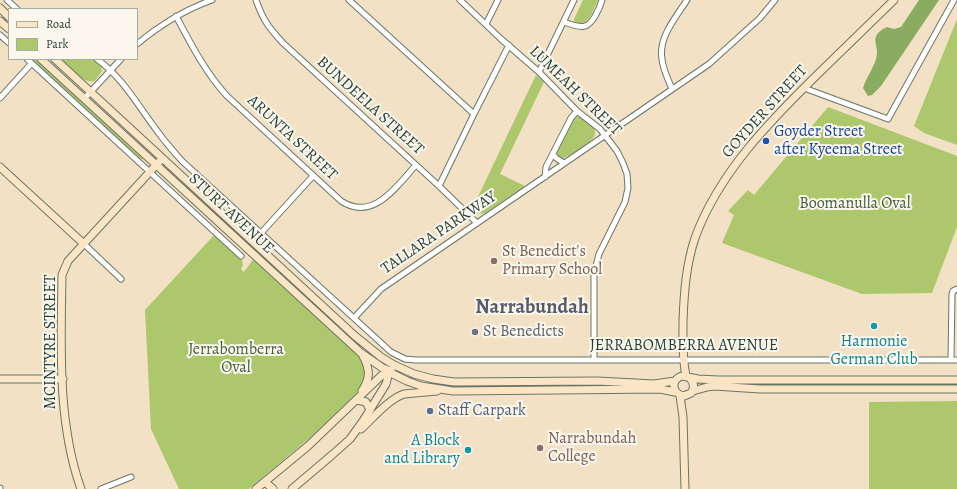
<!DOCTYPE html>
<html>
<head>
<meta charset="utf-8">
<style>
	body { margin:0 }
	#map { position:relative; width:957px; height:489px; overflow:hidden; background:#f3e1c5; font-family:Alegreya,serif }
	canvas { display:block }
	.legend { position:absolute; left:8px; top:8px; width:130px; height:52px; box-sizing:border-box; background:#fbf7ec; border:1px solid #a3ada2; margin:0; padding:5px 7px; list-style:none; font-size:12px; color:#1f3d34 }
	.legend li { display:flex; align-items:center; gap:8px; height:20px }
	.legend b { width:20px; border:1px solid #a3ada2 }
</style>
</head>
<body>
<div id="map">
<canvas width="957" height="489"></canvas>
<ul class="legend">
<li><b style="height:5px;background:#fce5c4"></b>Road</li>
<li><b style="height:11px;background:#adc76d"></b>Park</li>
</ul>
</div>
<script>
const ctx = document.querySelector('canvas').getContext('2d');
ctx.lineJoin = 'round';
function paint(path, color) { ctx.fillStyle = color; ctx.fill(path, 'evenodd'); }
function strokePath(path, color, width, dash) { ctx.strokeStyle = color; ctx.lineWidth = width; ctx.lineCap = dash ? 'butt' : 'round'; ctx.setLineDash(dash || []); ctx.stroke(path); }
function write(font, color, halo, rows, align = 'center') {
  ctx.font = font + ' Alegreya,serif'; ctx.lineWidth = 4; ctx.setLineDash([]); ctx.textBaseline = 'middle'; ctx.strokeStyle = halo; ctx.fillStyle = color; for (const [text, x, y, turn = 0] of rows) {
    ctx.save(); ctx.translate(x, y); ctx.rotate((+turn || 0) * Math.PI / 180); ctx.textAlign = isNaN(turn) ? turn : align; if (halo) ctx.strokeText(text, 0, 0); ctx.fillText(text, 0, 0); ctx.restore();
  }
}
const green = new Path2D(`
	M583 0H598C593 10 588 30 574 21V19Z
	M957 19V145L924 133 914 126Z
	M30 59H37L136 150 143 158 142 160 130 151Z
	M60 59H93L101 66 102 71 95 81C84 85 68 66 60 59Z
	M536 75 544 82 500 174 525 186 485 213C479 215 475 214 470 210L475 203Z
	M828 107 957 156V227L932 293 862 294 722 243 734 215 728 211 748 190 754 195Z
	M575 117C581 116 582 118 586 121 591 125 596 128 595 134 594 141 567 159 560 159L556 153 573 118Z
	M189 186 351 337 350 338 187 189Z
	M215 234 242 260 243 265 241 269 244 272 254 258 360 357 367 372 361 389 312 436 249 489H179L151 429 145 310Z
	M957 401V489H869V402Z`);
const forest = new Path2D(`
	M919 0H939L881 86 872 95 868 96 863 88C866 78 873 69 876 59 881 45 866 37 887 27L894 29 901 27Z`);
const street = new Path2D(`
	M7 0 17 9
	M256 0C263 20 269 28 283 43L439 186 477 223
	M349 0 474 114
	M460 0 501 39 539 72 577 111 600 129 617 151 623 163 627 174 628 188 625 202 599 254 594 274V360
	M176 16C191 44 205 72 227 96L341 201C373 222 396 187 416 165
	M564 22C570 24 579 28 585 26 593 24 600 7 602 0
	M486 24 498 0
	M0 35 9 43
	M137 44C160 25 184 10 212 0
	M27 59 241 256
	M97 59C124 79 138 106 158 132 165 142 174 152 182 161L391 352 405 359 416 360H957
	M539 72 574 0
	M804 88 888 119 954 0
	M672 89C668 79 663 70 662 59 658 38 676 17 687 0
	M0 98 31 64
	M84 99 121 59
	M553 154 556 158 564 163
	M545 177 546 167 571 118 577 111
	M439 186 474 114 509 45
	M261 233 313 176
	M84 244 121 279
	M354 318 381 289 709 64 760 18 775 0
	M951 360 952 294 953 291 957 289
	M0 488V489
	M101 489 131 477`);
const secondary = new Path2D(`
	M0 8 9 17
	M0 21 9 29
	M41 59 361 353 387 371 407 381 421 386 453 391 660 389 675 392
	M55 59 355 336 381 357 394 365 414 374 433 379 454 382 597 381 654 384 675 381
	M0 167 84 244
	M362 354C370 368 371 378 362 391
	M686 376C682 357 683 340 683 321 684 293 686 265 695 238 719 172 771 120 820 72 845 48 869 24 894 0
	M690 378C694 383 695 388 691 393L684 396C672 394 670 380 682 376L698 379 718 380H957
	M0 379H63
	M693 391 707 387 714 386 760 389H957
	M680 396 683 417 685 489
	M357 400 366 402 370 410
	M361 429C373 418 389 399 404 394L437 391
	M265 482 273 489
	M81 489C57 422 61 345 62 275L68 261 159 162
	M256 489 308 446 382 375 391 370
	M292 489 332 455 350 439 363 421 386 384 388 376 386 369`);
const markers = [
	[766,141,4,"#1a4fb4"],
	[494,261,4,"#8d6e63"],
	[874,326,4,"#0f9aa8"],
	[475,332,4,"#6b7280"],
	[430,411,4,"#5c6f8a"],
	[540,448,4,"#8d6e63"],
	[468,450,4,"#0f9aa8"]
];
const streetNames = [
	["LUMEAH STREET",575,91,44],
	["BUNDEELA STREET",370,106,42],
	["GOYDER STREET",765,112,-48],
	["ARUNTA STREET",292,138,43],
	["STURT AVENUE",231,214,43],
	["TALLARA PARKWAY",439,233,-34],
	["MCINTYRE STREET",51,342,-90],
	["JERRABOMBERRA AVENUE",684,346]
];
const transitNames = [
	["Goyder Street",774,132],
	["after Kyeema Street",774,150]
];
const parkNames = [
	["Boomanulla Oval",855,204],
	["Jerrabomberra",236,350],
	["Oval",236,368]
];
const educationNames = [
	["St Benedict's",502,252],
	["Primary School",502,270],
	["Narrabundah",548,439],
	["College",548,457]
];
const worshipNames = [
	["St Benedicts",483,332]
];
const cultureNames = [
	["Harmonie",874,342],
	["German Club",874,360],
	["A Block",460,441,"right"],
	["and Library",460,459,"right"]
];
const serviceNames = [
	["Staff Carpark",438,411]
];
const districtNames = [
	["Narrabundah",532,308]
];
paint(green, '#adc76d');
paint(forest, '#8aac60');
strokePath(street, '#697667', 7);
strokePath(secondary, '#697667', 9);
strokePath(street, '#fff', 5);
strokePath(secondary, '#fce5c4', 7);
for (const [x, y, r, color] of markers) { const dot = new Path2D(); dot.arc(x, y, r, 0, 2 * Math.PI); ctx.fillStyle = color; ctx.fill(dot); strokePath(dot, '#fbf7ec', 1.5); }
write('16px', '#1f3d34', '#fbf7ec', streetNames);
write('16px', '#164399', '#fbf7ec', transitNames, 'left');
write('16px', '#426042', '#fbf7ec', parkNames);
write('16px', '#785e54', '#fbf7ec', educationNames, 'left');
write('16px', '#5b616d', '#fbf7ec', worshipNames, 'left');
write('16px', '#0d838f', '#fbf7ec', cultureNames);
write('16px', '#4e5e75', '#fbf7ec', serviceNames, 'left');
write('bold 20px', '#585a6b', '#fbf7ec', districtNames);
</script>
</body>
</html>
